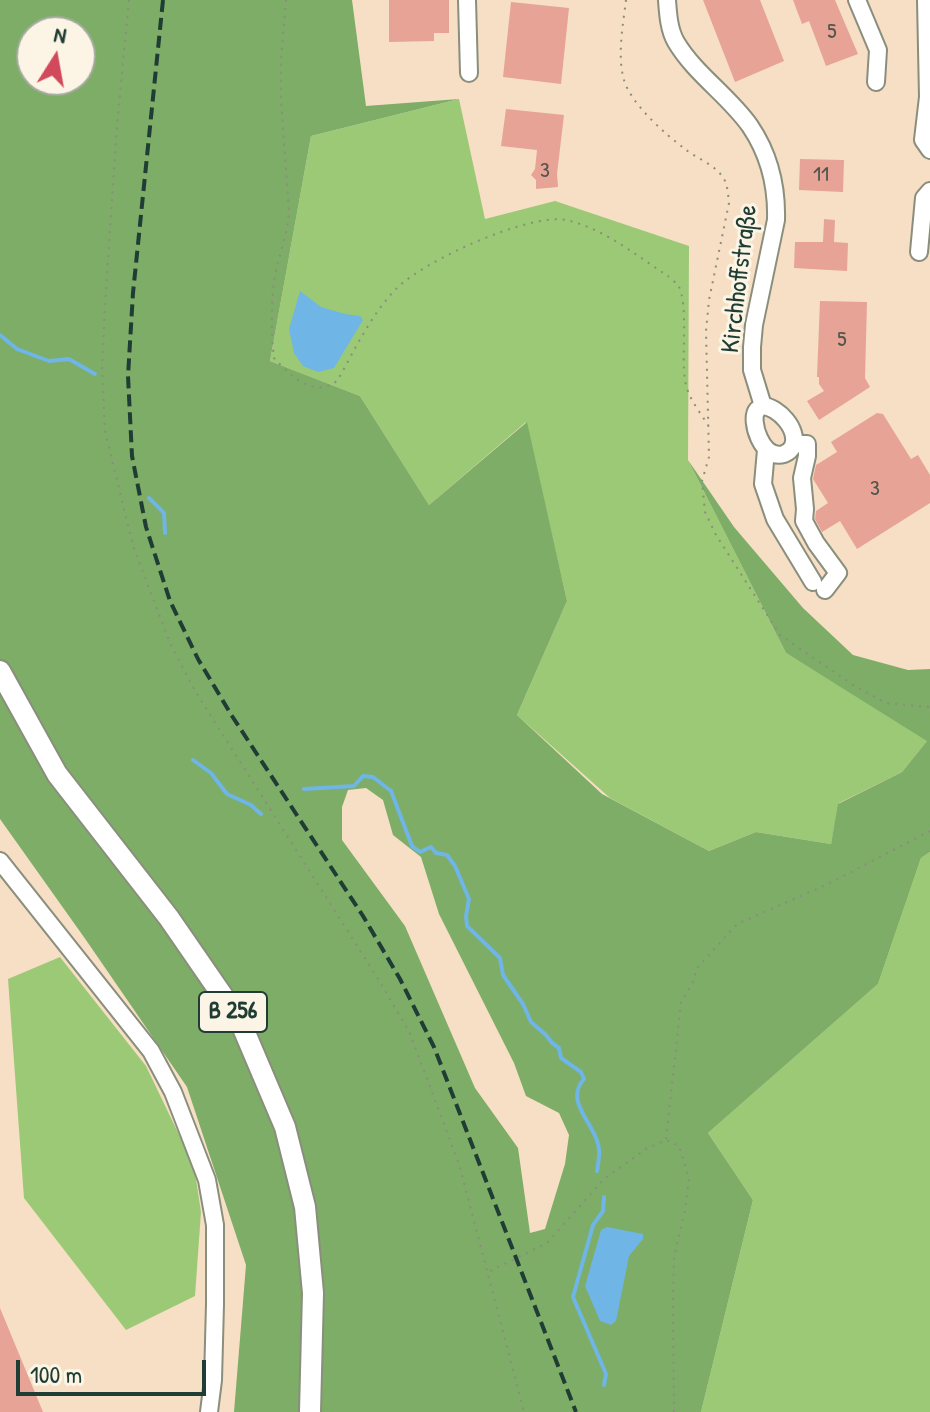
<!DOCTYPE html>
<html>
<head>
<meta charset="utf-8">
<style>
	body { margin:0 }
	#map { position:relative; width:930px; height:1412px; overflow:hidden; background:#f6dfc4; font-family:"Patrick Hand",sans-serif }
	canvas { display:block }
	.north { position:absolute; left:16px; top:16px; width:80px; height:80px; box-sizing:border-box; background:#fcf5e5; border:2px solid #a4ab9e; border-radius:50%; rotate:11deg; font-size:22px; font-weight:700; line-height:32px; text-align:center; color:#1f3d34 }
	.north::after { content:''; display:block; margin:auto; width:28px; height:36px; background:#d1495b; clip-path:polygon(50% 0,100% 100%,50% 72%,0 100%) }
	.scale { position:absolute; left:16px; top:1360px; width:190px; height:36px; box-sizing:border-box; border:4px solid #1f3d34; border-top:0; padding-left:10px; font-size:24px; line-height:28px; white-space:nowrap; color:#1f3d34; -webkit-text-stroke:6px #fcf5e5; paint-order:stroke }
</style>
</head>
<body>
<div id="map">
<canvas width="930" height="1412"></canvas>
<div class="north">N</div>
<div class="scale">100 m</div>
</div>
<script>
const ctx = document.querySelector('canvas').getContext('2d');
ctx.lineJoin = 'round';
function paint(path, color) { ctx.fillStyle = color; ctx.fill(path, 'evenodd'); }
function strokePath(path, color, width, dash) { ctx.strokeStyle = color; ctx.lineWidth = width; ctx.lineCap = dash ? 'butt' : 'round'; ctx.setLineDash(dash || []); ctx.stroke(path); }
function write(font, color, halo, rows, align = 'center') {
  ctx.font = font + ' "Patrick Hand",sans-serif'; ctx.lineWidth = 6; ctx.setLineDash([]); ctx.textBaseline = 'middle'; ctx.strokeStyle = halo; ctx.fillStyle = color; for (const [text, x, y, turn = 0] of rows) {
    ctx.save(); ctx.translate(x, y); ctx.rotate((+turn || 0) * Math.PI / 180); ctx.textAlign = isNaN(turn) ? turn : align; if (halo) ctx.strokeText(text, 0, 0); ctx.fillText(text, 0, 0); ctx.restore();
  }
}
const green = new Path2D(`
	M459 99 485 219 555 201 689 246 688 460 786 653 928 740 902 772 839 803 831 844 756 832 709 851 610 798 517 715 567 601 526 422 429 505 360 396 270 361 311 136Z
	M930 852V1412H701L753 1200 708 1133 878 984 921 858Z
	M60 957 146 1066 194 1166 201 1212 195 1296 126 1330 24 1198 8 979Z`);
const forest = new Path2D(`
	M0 0H352L366 106 459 99 311 136 270 361 360 396 429 505 527 422 567 601 517 715 602 794 709 851 756 832 831 844 838 804 902 772 927 741 786 653 688 460 734 527 803 608 853 655 908 670 930 669V852L921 858 878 984 708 1133 753 1200 701 1412H234L246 1265 187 1087 86 940 0 819ZM32 32H80V80H32ZM366 788 383 800 393 835 421 857 439 914 514 1063 526 1096 559 1113 569 1135 565 1164 545 1229 530 1233 518 1148 475 1088 405 926 342 840V807L348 790Z`);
const water = new Path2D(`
	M300 291 321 307 345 314 360 316 363 320 334 368 318 372 303 366 294 353 289 329Z
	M607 1227 643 1234V1239L629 1256 616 1321 611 1325 600 1321 585 1286 601 1230Z`);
const stream = new Path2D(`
	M0 335 17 349 49 361 69 359 95 374
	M149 498 164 513 165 533
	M193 760 211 773 227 794 251 805 261 814
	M304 789 354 786 363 776 373 777 391 791 412 846 420 852 431 847 436 853 447 855 455 866 469 899 466 916 467 926 500 958 503 975 523 1004 531 1022 546 1035 552 1043 559 1048 561 1058 581 1072 584 1079C566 1099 588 1118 596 1138 601 1149 599 1159 597 1171
	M604 1385 606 1374 573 1297 593 1225 603 1211 604 1197`);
const building = new Path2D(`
	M389 0H449V33H434V41L389 42Z
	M703 0H760L784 61 735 82Z
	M793 0H835L858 54 826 66 809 21 802 24Z
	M511 2 569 8 561 84 503 77Z
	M506 109 564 115 557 174 558 187 536 189V180L531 175 535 169 537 150 501 146Z
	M800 159 844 160 843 192 799 190Z
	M824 219 835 220 834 242 848 243 847 271 794 268 795 242H823Z
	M820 301 867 302 865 378 870 387 819 420 807 401 824 391 819 384V377H817Z
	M877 413 883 414 911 459 918 455 930 475V503L857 549 840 521 822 532 815 519 816 511 828 503 813 479 816 465 837 452 831 442Z
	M0 1309V1308L43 1412H0Z`);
const path = new Path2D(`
	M129 0 117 125 105 305 102 370 105 431 133 546 170 643 195 691 375 974 409 1031 459 1164 524 1412
	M286 0 281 58V100L289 212C288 234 279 253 275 275 271 297 271 335 274 358 290 375 313 399 337 381 355 350 371 314 397 288 424 261 528 213 566 220 603 228 637 256 668 276 669 277 677 284 678 285 689 304 681 356 685 380 687 396 699 411 708 425
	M626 0C623 25 617 56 624 80 631 104 665 134 685 149 697 159 715 164 724 179 728 186 728 195 729 203L709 300 706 331 709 457 702 481 705 512 716 535 780 635 853 685 886 703 930 707
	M666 1139 681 1002 692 984 697 968 737 924 828 884 930 831
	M490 1271 547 1243 604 1179 646 1149 666 1140 679 1146 689 1178 685 1210 674 1257 673 1302 674 1412`);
const minor = new Path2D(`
	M467 0 469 73
	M667 0C668 14 669 30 676 42 695 74 729 96 750 126 769 154 777 186 776 220L754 325 752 347V370L763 406
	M857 0 878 50 876 82
	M926 0 928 97 923 140 930 150
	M919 252 924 198 930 191
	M763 406C778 407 799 429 793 446 791 450 789 452 784 454 762 461 749 420 757 410 759 408 761 407 763 406Z
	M794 444H807V456L802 478 805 509 804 521 816 543 838 573 825 590
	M766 450 763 484 775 519 813 582
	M0 861 151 1051 173 1092 207 1180 215 1225V1304L213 1380 209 1412`);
const major = new Path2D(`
	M0 671 57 774 169 918 240 1021 285 1127 305 1207 313 1293 310 1412`);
const rail = new Path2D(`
	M163 0 133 293 128 376 132 456 146 527 170 601 198 659 232 716 363 916 400 979 434 1047 576 1412`);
const numberNames = [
	["5",832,32],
	["3",545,171],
	["11",821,175],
	["5",842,340],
	["3",875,489]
];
const shields = [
	[233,1012,68]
];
const shieldNames = [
	["B 256",233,1012]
];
const streetNames = [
	["Kirchhoffstraße",740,279,-83]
];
paint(green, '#9cc976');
paint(forest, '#7dad67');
paint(water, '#6fb5e6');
strokePath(stream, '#6fb5e6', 4);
paint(building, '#e7a396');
strokePath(minor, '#8a8e7c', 20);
strokePath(major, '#8a8e7c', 24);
strokePath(path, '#8a8e7c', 2, [2, 6]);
strokePath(minor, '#fff', 16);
strokePath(major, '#fff', 20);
strokePath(rail, '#1f3d34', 4, [12, 6]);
write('22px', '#51564c', null, numberNames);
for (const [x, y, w] of shields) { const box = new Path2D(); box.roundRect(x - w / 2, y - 20, w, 40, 6); ctx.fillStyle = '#fcf5e5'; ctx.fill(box); strokePath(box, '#1f3d34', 2); }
write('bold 24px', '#1f3d34', null, shieldNames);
write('26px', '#1f3d34', '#fcf5e5', streetNames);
</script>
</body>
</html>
